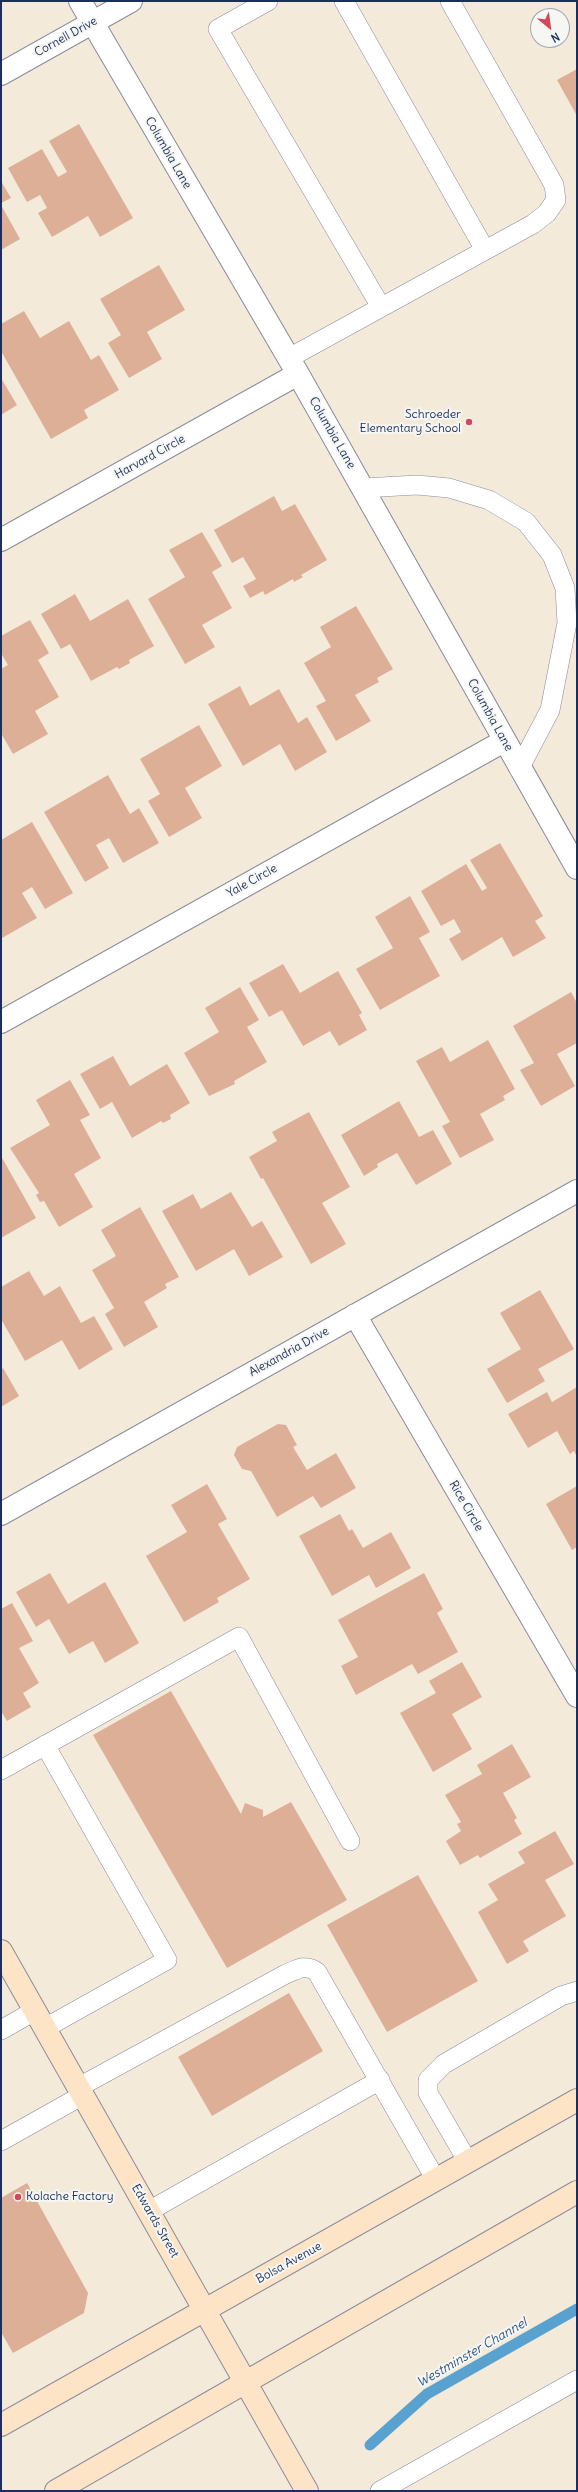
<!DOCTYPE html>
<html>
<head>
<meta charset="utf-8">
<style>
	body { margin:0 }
	#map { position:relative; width:578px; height:2492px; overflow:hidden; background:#f4eada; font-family:Delius,sans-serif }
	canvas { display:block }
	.frame { position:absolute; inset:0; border:2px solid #1b2f5e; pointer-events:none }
	.north { position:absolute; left:530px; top:8px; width:40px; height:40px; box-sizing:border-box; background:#f6f6f2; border:1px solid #9ea6b7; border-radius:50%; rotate:151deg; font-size:11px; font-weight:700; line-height:16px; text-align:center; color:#1b2f5e }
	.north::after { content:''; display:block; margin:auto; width:14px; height:18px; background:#d1495b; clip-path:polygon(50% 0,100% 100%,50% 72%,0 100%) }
</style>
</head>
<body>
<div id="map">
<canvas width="578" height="2492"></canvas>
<div class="frame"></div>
<div class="north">N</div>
</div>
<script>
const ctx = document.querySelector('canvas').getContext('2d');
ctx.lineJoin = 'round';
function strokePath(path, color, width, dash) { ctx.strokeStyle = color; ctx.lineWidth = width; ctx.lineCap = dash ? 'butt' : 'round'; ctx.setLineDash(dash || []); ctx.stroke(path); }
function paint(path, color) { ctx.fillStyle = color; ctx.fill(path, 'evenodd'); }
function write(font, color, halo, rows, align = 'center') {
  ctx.font = font + ' Delius,sans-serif'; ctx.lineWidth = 4; ctx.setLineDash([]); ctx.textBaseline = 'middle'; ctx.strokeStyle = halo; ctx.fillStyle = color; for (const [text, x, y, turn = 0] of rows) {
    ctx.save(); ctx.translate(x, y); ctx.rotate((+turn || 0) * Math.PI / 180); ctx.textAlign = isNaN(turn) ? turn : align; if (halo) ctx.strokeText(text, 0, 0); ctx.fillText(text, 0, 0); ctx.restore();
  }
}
const stream = new Path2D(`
	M370 2445 427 2394 577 2309`);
const building = new Path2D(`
	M577 69V116L557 80Z
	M79 124 133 218 100 237 88 216 52 237 38 213 47 208 40 195 27 202 8 168 42 149 58 177 67 172 49 141Z
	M1 181 11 198 1 203Z
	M1 205 20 239 1 250Z
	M159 265 185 310 147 332 162 359 129 378 108 343 121 335 100 299Z
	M24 311 40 338 69 321 91 360 99 355 119 390 84 410 88 418 51 439 1 351V324Z
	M1 378 17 405 1 415Z
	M274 496 282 511 295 504 327 560 301 575 303 577 294 582 293 579 265 595 263 591 250 598 243 586 256 579 243 557 232 563 214 530Z
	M202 532 222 566 212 572 232 608 202 625 215 647 185 664 148 599 185 577 169 550Z
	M75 594 90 621 128 599 154 646 129 660 130 663 119 669 117 667 91 681 70 644 61 649 41 614Z
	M356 606 393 669 377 678 379 682 355 695 371 721 336 741 316 706 326 701 304 663 331 647 320 627Z
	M30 620 49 653 38 660 59 697 35 711 48 734 13 754 1 733V669L8 665 1 653V636Z
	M240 686 250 706 279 689 298 723 307 717 327 752 295 771 280 744 243 766 208 704Z
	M199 725 222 766 185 788 202 818 169 837 148 801 160 794 140 759Z
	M108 775 130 814 139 808 159 843 123 863 109 838 96 845 109 868 85 882 44 812Z
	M32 822 73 893 45 909 32 887 22 893 37 918 2 938 1 840Z
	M500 843 543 916 535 921 546 938 513 957 502 937 462 961 449 939 461 932 454 919 441 926 421 891 466 864 482 891 487 888 470 860Z
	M410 896 430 932 419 938 440 976 380 1010 356 969 393 948 375 917Z
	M283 964 300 993 338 971 362 1013 359 1015 367 1030 339 1046 330 1031 303 1046 282 1010 269 1017 249 983Z
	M240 987 259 1020 247 1027 267 1062 234 1081 235 1084 209 1096 184 1053 219 1032 205 1008Z
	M571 992 577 1003V1043L557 1054 575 1086 541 1106 520 1070 534 1063 513 1026Z
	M488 1040 515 1089 503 1096 505 1100 480 1114 494 1140 460 1158 442 1126 450 1122 416 1061 442 1047 450 1062Z
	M113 1056 130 1086 167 1064 190 1103 170 1115 171 1119 163 1123 161 1121 132 1138 112 1102 100 1109 80 1074Z
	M70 1080 90 1115 80 1120 101 1158 74 1174 93 1207 59 1227 44 1201 40 1202 36 1195 39 1193 10 1148 50 1125 36 1100Z
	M399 1101 419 1137 433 1130 452 1164 416 1185 397 1153 377 1164 378 1167 364 1176 341 1135Z
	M309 1112 350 1187 322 1203 346 1244 311 1264 263 1178 261 1179 249 1157 277 1141 272 1132Z
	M1 1156 36 1218 1 1238Z
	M231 1192 252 1227 262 1221 283 1257 249 1276 234 1249 196 1271 162 1211 193 1194 201 1209Z
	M140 1207 179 1277 165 1284 167 1288 144 1302 158 1327 124 1347 105 1314 114 1308 92 1270 116 1256 101 1230Z
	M29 1271 44 1296 60 1286 81 1323 94 1316 113 1349 79 1370 62 1340 25 1361 1 1319V1287Z
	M540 1290 574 1349 538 1369 545 1381 507 1403 487 1369 521 1349 500 1313Z
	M3 1368 19 1396 1 1407V1370Z
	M577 1387V1457L574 1451 570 1454 557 1431 528 1448 508 1414 547 1392 552 1402Z
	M278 1424 286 1425 297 1445 293 1447 307 1470 336 1453 356 1488 321 1508 313 1496 277 1517 251 1471 242 1469 234 1455 237 1447Z
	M207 1484 227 1519 218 1524 250 1579 217 1598 219 1602 184 1622 146 1556 187 1532 171 1505Z
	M577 1486V1547L572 1550 546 1504Z
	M340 1514 349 1531 352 1529 363 1548 391 1532 411 1568 376 1588 369 1575 332 1596 299 1536Z
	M50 1573 68 1604 105 1582 139 1643 105 1663 93 1641 69 1654 49 1619 36 1627 16 1592Z
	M424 1573 443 1609 437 1613 458 1652 418 1674 412 1664 356 1695 341 1666 358 1657 338 1620Z
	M12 1603 33 1641 19 1648 39 1683 23 1693 31 1707 7 1721 1 1711V1609Z
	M462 1662 482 1697 452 1714 472 1749 433 1772 400 1713 436 1693 429 1681Z
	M171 1691 241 1814 245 1803 263 1810V1817L291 1802 347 1900 227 1968 93 1735Z
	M512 1744 531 1777 503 1793 517 1818 514 1820 522 1834 480 1858 478 1855 460 1865 446 1841 461 1831 457 1824 461 1822 445 1795 482 1774 477 1765Z
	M555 1831 574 1864 545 1880 566 1916 523 1941 529 1951 507 1964 478 1912 498 1900 488 1884 525 1863 518 1852Z
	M418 1875 478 1981 387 2032 327 1925Z
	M289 1993 323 2051 212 2116 178 2057Z
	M27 2183 88 2293 84 2313 13 2353 1 2332V2198Z`);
const lane = new Path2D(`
	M268 1 218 29 381 307
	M344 1 485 250
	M289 358 533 224 547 213 556 200 554 185 450 1
	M363 488 417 485 449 488 489 500 526 522 552 555 565 588 567 623 550 710 519 769
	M45 1745 167 1960 45 2028
	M1 1770 239 1637 350 1841
	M1 2030 36 2010
	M79 2087 284 1975C296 1970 305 1963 317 1972L436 2180
	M1 2141 83 2095
	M468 2162 428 2093V2080L444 2064 561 1996 577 1991
	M149 2211 380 2080
	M380 2491 577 2380`);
const street = new Path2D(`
	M80 1 298 374 577 868
	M1 74 131 1
	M1 540 298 374
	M1 1022 504 741
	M355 1315 577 1696
	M1 1514 577 1191`);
const secondary = new Path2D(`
	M1 1951 307 2491
	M1 2425 577 2100
	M56 2491 577 2192`);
const markers = [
	[469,422,4,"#d1495b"],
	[18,2197,4,"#d1495b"]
];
const streetNames = [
	["Cornell Drive",66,37,-29],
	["Columbia Lane",168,153,60],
	["Columbia Lane",332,433,60],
	["Harvard Circle",150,457,-29],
	["Columbia Lane",490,715,61],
	["Yale Circle",252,881,-29],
	["Alexandria Drive",289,1352,-29],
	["Rice Circle",466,1506,60],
	["Edwards Street",155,2221,60],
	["Bolsa Avenue",289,2263,-29]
];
const poiNames = [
	["Schroeder",461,415],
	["Elementary School",461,429],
	["Kolache Factory",26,2197,"left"]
];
const waterNames = [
	["Westminster Channel",472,2353,-30]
];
strokePath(stream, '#59a2d0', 11);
paint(building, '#ddaf97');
strokePath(lane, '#888c9c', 20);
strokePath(street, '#888c9c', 24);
strokePath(secondary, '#888c9c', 24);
strokePath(lane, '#fff', 19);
strokePath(street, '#fff', 22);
strokePath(secondary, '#fee4c6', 22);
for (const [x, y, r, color] of markers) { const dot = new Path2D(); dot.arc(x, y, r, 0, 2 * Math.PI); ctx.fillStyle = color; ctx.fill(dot); strokePath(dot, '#f6f6f2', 1.5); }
write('12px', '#1b2f5e', '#f6f6f2', streetNames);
write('12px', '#1b2f5e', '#f6f6f2', poiNames, 'right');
write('italic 13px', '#315786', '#f6f6f2', waterNames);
</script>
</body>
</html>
